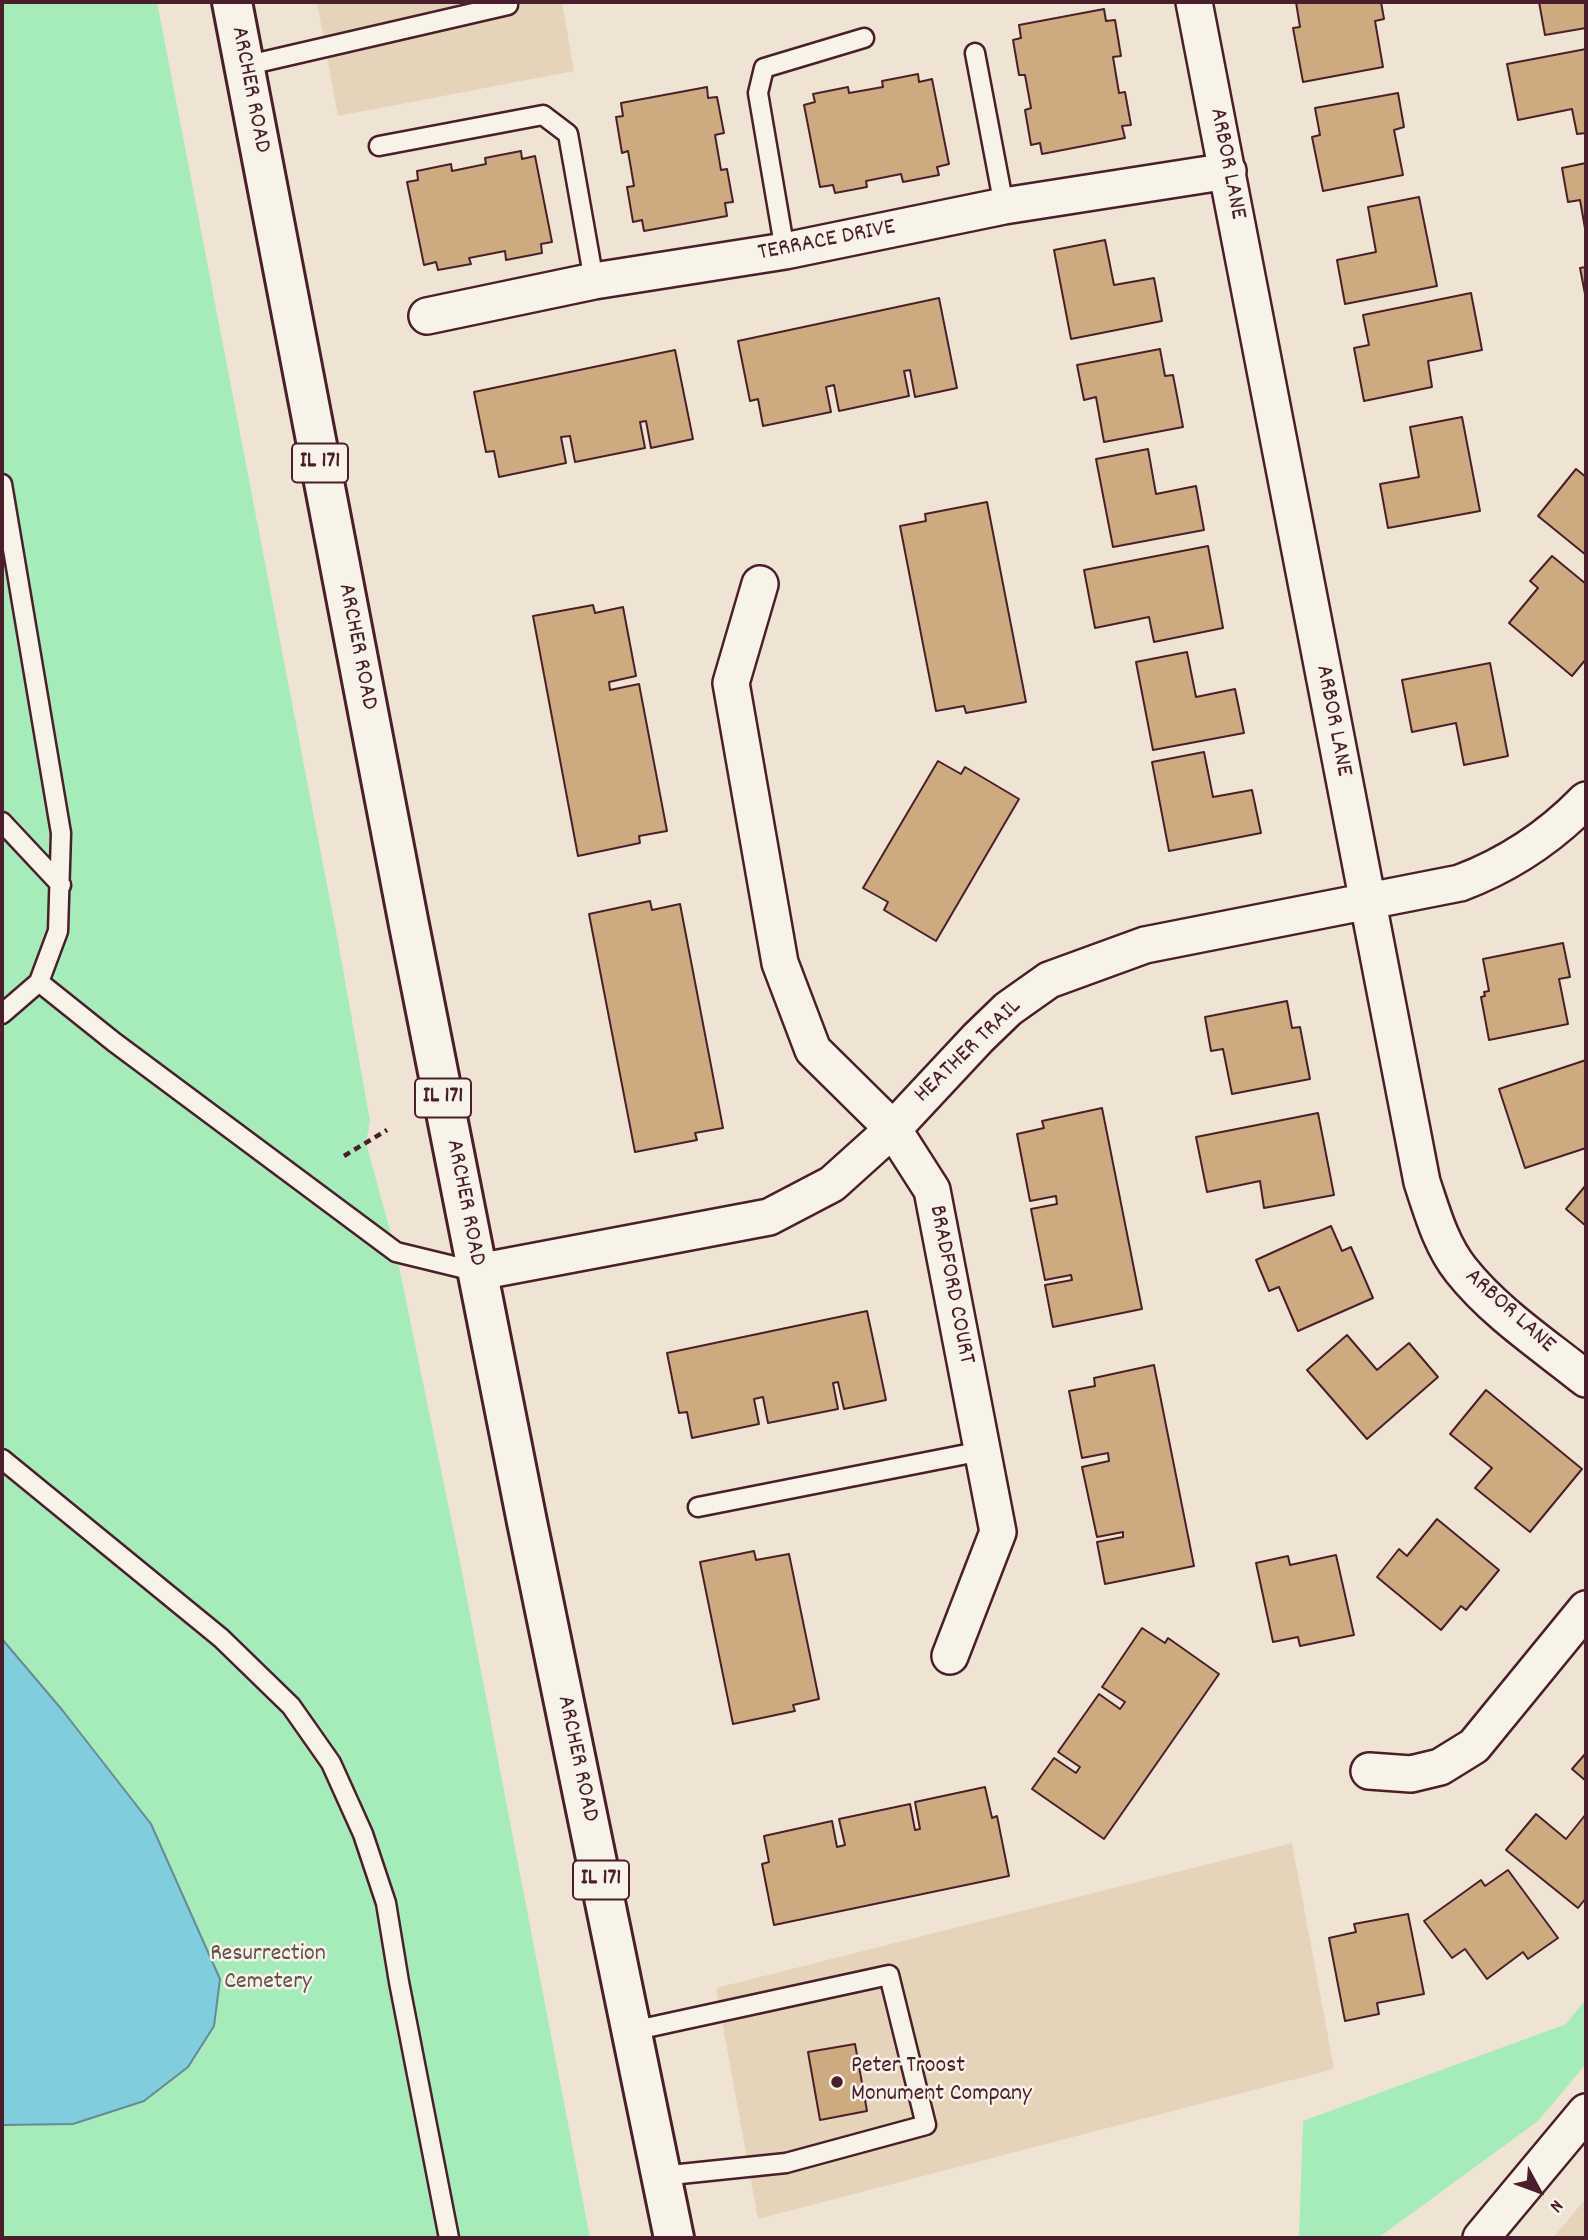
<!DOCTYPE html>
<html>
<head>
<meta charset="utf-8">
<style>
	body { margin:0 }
	#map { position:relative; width:1588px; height:2240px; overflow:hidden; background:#efe4d3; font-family:Dekko,sans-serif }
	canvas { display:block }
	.frame { position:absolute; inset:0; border:4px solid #4a1f2b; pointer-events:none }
	.north { position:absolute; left:1504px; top:2156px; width:70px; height:70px; -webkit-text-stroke:5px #f7f3e8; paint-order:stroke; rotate:131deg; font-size:19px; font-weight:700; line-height:28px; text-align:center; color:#4a1f2b }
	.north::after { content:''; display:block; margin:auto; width:24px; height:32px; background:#4a1f2b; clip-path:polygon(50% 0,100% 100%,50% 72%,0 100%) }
</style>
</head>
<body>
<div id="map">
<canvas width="1588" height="2240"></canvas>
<div class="frame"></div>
<div class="north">N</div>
</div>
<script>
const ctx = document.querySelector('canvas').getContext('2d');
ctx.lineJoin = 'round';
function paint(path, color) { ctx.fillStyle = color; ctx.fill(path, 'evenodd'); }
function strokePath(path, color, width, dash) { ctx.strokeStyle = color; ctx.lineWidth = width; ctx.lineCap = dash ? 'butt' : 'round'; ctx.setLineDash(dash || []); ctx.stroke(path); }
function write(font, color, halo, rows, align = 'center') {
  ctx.font = font + ' Dekko,sans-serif'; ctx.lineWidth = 5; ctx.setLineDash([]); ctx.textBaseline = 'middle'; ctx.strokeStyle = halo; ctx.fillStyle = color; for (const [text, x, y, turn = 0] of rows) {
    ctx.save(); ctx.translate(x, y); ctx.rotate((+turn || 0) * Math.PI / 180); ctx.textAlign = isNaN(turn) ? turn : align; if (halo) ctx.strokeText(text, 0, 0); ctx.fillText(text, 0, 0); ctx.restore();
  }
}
const built = new Path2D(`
	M317 2H562L574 71 338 116Z
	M1292 1843 1334 2069 758 2219 716 1988Z
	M1586 2198V2238H1553Z`);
const green = new Path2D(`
	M2 2H157L339 947 370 1121 366 1143 396 1252 460 1562 590 2238H2Z
	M1586 1999V2064L1538 2121 1378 2238H1299L1303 2121 1566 2024Z`);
const water = new Path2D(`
	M2 1639 63 1711 151 1824 220 1979 214 2026 188 2067 144 2101 73 2124 2 2125Z`);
const building = new Path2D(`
	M1296 2H1381L1384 19 1375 21 1383 67 1303 82 1293 28 1300 27Z
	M1539 2H1586V28L1545 35Z
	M1104 9 1106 21 1115 20 1121 56 1113 57 1119 93 1125 92 1131 125 1122 126 1125 138 1042 154 1040 143 1031 145 1025 110 1031 108 1025 75H1019L1013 40 1021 38 1019 25Z
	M1586 49V133L1577 134 1572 109 1518 120 1507 64Z
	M918 74 919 82 932 79 949 164 937 167 939 175 903 182 901 174 866 181 867 187 835 193 833 185 820 187 804 105 815 102 813 94 848 87 849 93 883 87 882 81Z
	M707 87 708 98 717 97 724 133 715 135 721 170 727 169 733 202 725 203 727 216 644 231 642 220 633 222 627 187 634 186 628 151 622 153 616 117 623 116 621 103Z
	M1398 93 1404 127 1394 130 1403 175 1323 191 1312 137 1320 135 1315 108Z
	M521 151 522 159 535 156 552 242 541 244 542 253 506 260 505 251 469 258 471 264 438 270 436 262 424 265 407 182 418 180 417 171 451 164 452 171 486 164 485 158Z
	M1586 163V234L1580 200 1568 202 1562 168Z
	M1419 197 1437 286 1345 304 1337 260 1376 252 1368 207Z
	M1105 240 1114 285 1154 278 1162 321 1071 339 1054 250Z
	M1586 267V299L1580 268Z
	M1471 293 1482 350 1428 361 1432 387 1364 401 1354 348 1369 345 1363 315Z
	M939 298 957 388 915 397 910 370 904 371 909 396 839 411 834 385 826 387 831 412 763 426 758 399 750 401 738 341Z
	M1160 349 1165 376 1173 375 1183 427 1104 442 1096 397 1084 400 1077 365Z
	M675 350 693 439 651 448 646 421 640 422 645 448 575 462 570 436 561 437 566 463 499 477 494 451 486 452 474 392Z
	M1462 417 1480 511 1388 528 1380 484 1419 477 1410 427Z
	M1148 449 1156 494 1196 486 1204 530 1113 547 1096 459Z
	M1576 469 1586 477V555L1538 516Z
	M987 502 1026 702 966 713 964 706 936 711 900 526 926 521 925 514Z
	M1208 546 1223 628 1154 642 1149 617 1095 628 1084 570Z
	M1552 556 1586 584V659L1572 676 1509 623 1538 588 1530 581Z
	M593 605 595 613 623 607 636 676 609 682 610 690 639 684 667 831 639 836 640 843 578 856 533 616Z
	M1187 652 1196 697 1235 689 1244 733 1153 750 1136 662Z
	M1490 663 1508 756 1464 765 1456 723 1412 732 1402 680Z
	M1204 752 1213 797 1252 790 1261 833 1169 851 1152 762Z
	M938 761 961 774 965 767 1019 799 936 941 884 910 888 902 863 888Z
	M650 901 652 910 680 904 723 1128 695 1133 697 1140 635 1152 589 914Z
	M1563 943 1570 977 1559 979 1568 1024 1489 1040 1481 997 1485 996 1484 992 1489 991 1483 959Z
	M1287 1001 1292 1028 1300 1027 1310 1079 1232 1094 1223 1049 1211 1051 1205 1017Z
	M1586 1060V1148L1525 1168 1499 1089Z
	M1102 1108 1142 1309 1053 1327 1045 1285 1072 1280 1071 1275 1045 1280 1031 1209 1057 1204 1056 1196 1030 1201 1017 1134 1044 1128 1042 1121Z
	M1318 1113 1334 1195 1264 1208 1260 1181 1207 1192 1196 1137Z
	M1586 1185V1226L1566 1209Z
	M1331 1226 1342 1251 1351 1247 1373 1298 1298 1331 1279 1287 1269 1291 1256 1260Z
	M867 1311 886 1400 844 1409 838 1382 833 1383 838 1409 768 1423 763 1397 754 1399 759 1424 692 1438 687 1412 679 1413 667 1353Z
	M1347 1335 1377 1370 1409 1343 1438 1377 1367 1439 1307 1370Z
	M1154 1365 1194 1566 1105 1584 1097 1542 1123 1537V1532L1097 1537 1082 1467 1109 1461 1108 1453 1082 1458 1069 1391 1095 1386 1094 1378Z
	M1486 1390 1582 1469 1530 1532 1475 1488 1492 1468 1450 1434Z
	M1437 1519 1499 1570 1466 1610 1461 1606 1441 1630 1377 1577 1399 1549 1407 1556Z
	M754 1551 756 1560 789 1554 819 1699 793 1705 795 1711 733 1724 700 1562Z
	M1336 1555 1354 1635 1300 1646 1298 1637 1273 1642 1256 1563 1288 1556 1290 1565Z
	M1142 1628 1165 1643 1168 1638 1219 1674 1104 1839 1032 1789 1054 1758 1076 1773 1080 1767 1058 1752 1099 1694 1120 1709 1125 1702 1102 1687Z
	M1586 1753V1781L1572 1769Z
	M985 1787 992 1818 997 1816 1009 1876 774 1925 762 1864 769 1862 764 1836 832 1821 837 1847 845 1845 839 1819 910 1804 915 1830 920 1829 915 1802Z
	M1536 1814 1566 1839 1586 1814V1898L1578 1908 1506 1850Z
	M1508 1870 1558 1938 1528 1959 1523 1952 1487 1979 1465 1949 1452 1958 1424 1921 1481 1880 1485 1886Z
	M1408 1914 1424 1994 1377 2003 1379 2014 1345 2021 1329 1938 1356 1932 1354 1924Z
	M855 2044 867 2111 820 2120 808 2052Z`);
const path = new Path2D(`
	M344 1156 387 1130`);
const lane = new Path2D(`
	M975 53 1004 206
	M244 66 508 5
	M379 146 543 115 568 134 594 281
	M785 251 758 93 764 68 864 38
	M2 484 61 833 58 931 39 982 114 1042 396 1252 478 1272
	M2 822 61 885
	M2 1014 39 982
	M2 1459 221 1638 291 1706 331 1763 363 1834 386 1903 399 1982 449 2238
	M698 1507 982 1451
	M632 2031 889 1975 926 2125 786 2163 661 2176`);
const street = new Path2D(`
	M1194 2 1422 1182C1432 1212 1441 1245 1461 1270 1495 1313 1544 1345 1586 1379
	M427 316 594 281 785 251 1004 206 1228 171
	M760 584 731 683 780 963 813 1050 893 1129 932 1190 998 1532 950 1656
	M478 1272 769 1217 832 1184 893 1129 978 1038 1008 1009 1049 980 1145 945 1460 883C1508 865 1551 836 1586 800
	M1369 1771 1411 1774 1440 1767 1474 1746 1586 1609
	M1481 2238 1586 2112`);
const primary = new Path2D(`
	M232 2 409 925 527 1522 674 2238`);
const markers = [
	[837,2082,7,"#4a1f2b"]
];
const shields = [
	[320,463,56],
	[443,1098,56],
	[601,1880,56]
];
const shieldNames = [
	["IL 171",320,463],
	["IL 171",443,1098],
	["IL 171",601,1880]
];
const streetNames = [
	["ARCHER ROAD",249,90,79],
	["ARBOR LANE",1226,164,79],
	["TERRACE DRIVE",827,242,-11],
	["ARCHER ROAD",356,647,79],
	["ARBOR LANE",1332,721,79],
	["HEATHER TRAIL",969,1052,-44],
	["ARCHER ROAD",464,1203,79],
	["BRADFORD COURT",950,1285,79],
	["ARBOR LANE",1509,1312,42],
	["ARCHER ROAD",576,1759,78]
];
const parkNames = [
	["Resurrection",268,1956],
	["Cemetery",268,1984]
];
const poiNames = [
	["Peter Troost",851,2068],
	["Monument Company",851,2096]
];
paint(built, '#e5d3ba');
paint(green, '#a5ecba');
paint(water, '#80cedd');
strokePath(water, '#6a8896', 2);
paint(building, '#ceaa81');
strokePath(building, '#4a1f2b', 2);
strokePath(lane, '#4a1f2b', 23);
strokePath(street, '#4a1f2b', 40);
strokePath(primary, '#4a1f2b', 44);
strokePath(path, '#4a1f2b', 4.5, [7, 5]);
strokePath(lane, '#f7f3e8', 18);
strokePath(street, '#f7f3e8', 35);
strokePath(primary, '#f7f3e8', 38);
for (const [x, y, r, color] of markers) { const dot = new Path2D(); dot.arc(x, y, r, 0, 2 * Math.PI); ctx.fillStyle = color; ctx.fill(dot); strokePath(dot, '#f7f3e8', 2.5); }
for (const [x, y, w] of shields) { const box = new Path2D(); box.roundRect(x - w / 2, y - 19.5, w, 39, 5); ctx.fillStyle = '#f7f3e8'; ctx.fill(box); strokePath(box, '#4a1f2b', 2); }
write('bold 23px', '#4a1f2b', null, shieldNames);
write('24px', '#4a1f2b', '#f7f3e8', streetNames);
write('24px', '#61524f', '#f7f3e8', parkNames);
write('24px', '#4a1f2b', '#f7f3e8', poiNames, 'left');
</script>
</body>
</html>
